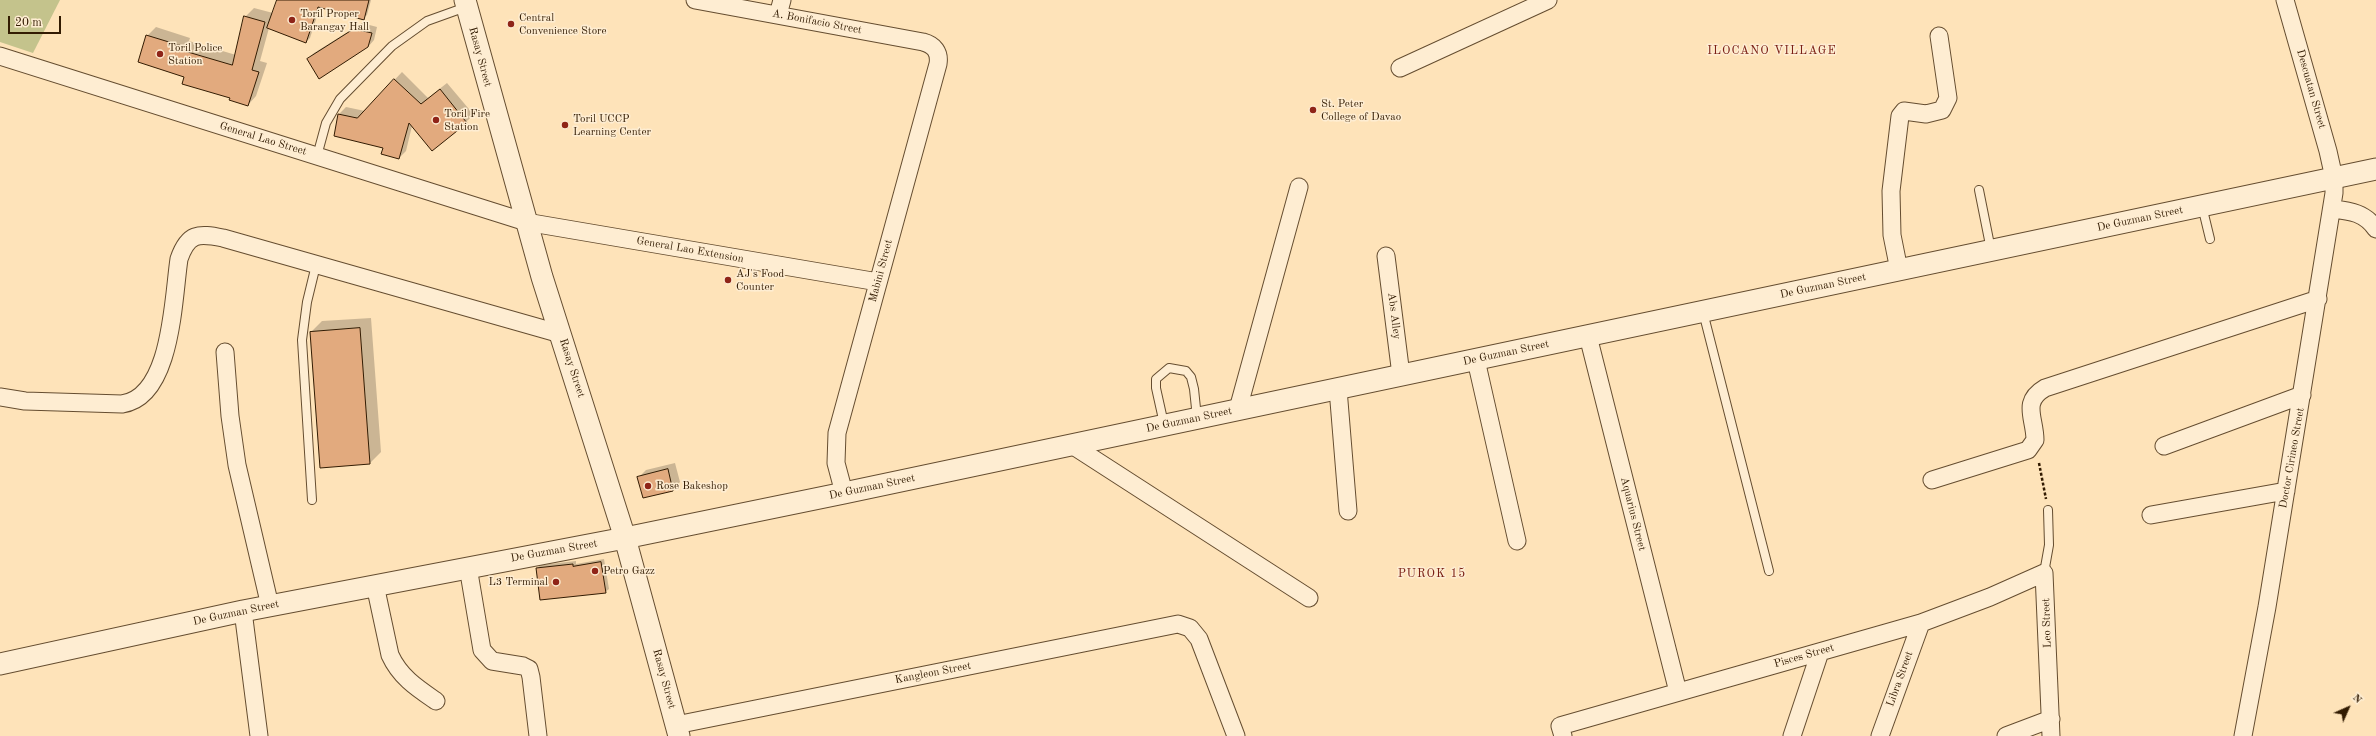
<!DOCTYPE html>
<html>
<head>
<meta charset="utf-8">
<style>
	body { margin:0 }
	#map { position:relative; width:2376px; height:736px; overflow:hidden; background:#fee3b9; font-family:"Old Standard TT",serif }
	canvas { display:block }
	.north { position:absolute; left:2328px; top:688px; width:40px; height:40px; -webkit-text-stroke:3px #feedd2; paint-order:stroke; rotate:45deg; font-size:11px; font-weight:700; line-height:16px; text-align:center; color:#321b02 }
	.north::after { content:''; display:block; margin:auto; width:14px; height:18px; background:#321b02; clip-path:polygon(50% 0,100% 100%,50% 72%,0 100%) }
	.scale { position:absolute; left:8px; top:16px; width:53px; height:18px; box-sizing:border-box; border:2px solid #321b02; border-top:0; padding-left:5px; font-size:12px; line-height:14px; white-space:nowrap; color:#321b02; -webkit-text-stroke:3px #feedd2; paint-order:stroke }
</style>
</head>
<body>
<div id="map">
<canvas width="2376" height="736"></canvas>
<div class="north">N</div>
<div class="scale">20 m</div>
</div>
<script>
const ctx = document.querySelector('canvas').getContext('2d');
ctx.lineJoin = 'round';
function paint(path, color) { ctx.fillStyle = color; ctx.fill(path, 'evenodd'); }
function strokePath(path, color, width, dash) { ctx.strokeStyle = color; ctx.lineWidth = width; ctx.lineCap = dash ? 'butt' : 'round'; ctx.setLineDash(dash || []); ctx.stroke(path); }
function write(font, color, halo, rows, align = 'center') {
  ctx.font = font + ' "Old Standard TT",serif'; ctx.lineWidth = 3; ctx.setLineDash([]); ctx.textBaseline = 'middle'; ctx.strokeStyle = halo; ctx.fillStyle = color; for (const [text, x, y, turn = 0] of rows) {
    ctx.save(); ctx.translate(x, y); ctx.rotate((+turn || 0) * Math.PI / 180); ctx.textAlign = isNaN(turn) ? turn : align; if (halo) ctx.strokeText(text, 0, 0); ctx.fillText(text, 0, 0); ctx.restore();
  }
}
const green = new Path2D(`
	M0 0H60L33 53 0 42Z`);
const shadow = new Path2D(`
	M278 0H371L367 15 363 18 320 7 310 38 306 42 269 28 260 61 267 63 256 96 248 105 185 76 147 36 156 27 190 38 189 41 236 55 245 17 254 8 273 13Z
	M362 23 377 27 374 40 368 47 308 59 314 53Z
	M402 72 428 98 447 83 474 115 432 150 412 126 406 151 399 158 384 148 335 136 339 114 346 107 365 111Z
	M371 318 381 452 370 463 311 332 322 321Z
	M675 463 680 482 672 490 639 477 646 470Z
	M604 559 609 589 605 592 537 568 541 565 576 561V564Z`);
const building = new Path2D(`
	M277 0H369L364 20 318 7 306 43 267 28Z
	M244 16 265 22 252 70 259 72 248 106 229 100 230 98 182 84 184 77 138 62 146 35 182 46 181 50 232 65Z
	M354 29 372 33 368 47 319 79 307 59Z
	M394 79 421 104 440 89 467 123 432 151 409 123 399 159 381 154 383 148 334 136 338 114 357 118Z
	M360 328 370 464 320 468 310 332Z
	M668 469 673 491 643 498 637 477Z
	M601 562 606 593 540 600 536 568 573 564V566Z`);
const path = new Path2D(`
	M2039 463 2046 499`);
const service = new Path2D(`
	M317 156 326 123 340 99 392 46 427 21 466 7
	M1979 190 1991 250
	M2202 206 2210 239
	M1703 312 1769 571
	M1164 424 1156 388V379L1169 368 1186 371 1191 377 1194 389 1197 418
	M312 500 302 340 307 302 316 265
	M2044 573 2049 545 2048 510`);
const minor = new Path2D(`
	M695 0 923 42C934 45 940 52 938 64L837 433 836 463 844 493
	M778 15 782 0
	M0 56 526 222 878 282
	M1400 68 1548 0
	M2333 209C2351 211 2365 213 2376 229
	M1386 256 1401 375
	M1899 270 1892 235 1891 191 1900 116 1904 111 1926 114 1942 110 1948 98 1939 36
	M1588 336 1678 692
	M225 352 230 416 237 465 270 606
	M1476 360 1517 541
	M1338 389 1348 511
	M0 397 25 401 122 404C172 397 173 299 179 259 188 233 198 233 223 238L561 334
	M1238 409 1299 187
	M1072 445 1309 598
	M2164 446 2302 395
	M1932 480 2028 450 2035 440C2035 418 2021 402 2045 388L2318 299
	M2151 515 2286 491
	M468 567 482 650 492 661 523 666 529 669 531 677 538 736
	M375 585 390 655C400 677 417 688 436 701
	M243 611 259 736
	M676 725 1178 624 1190 628 1199 639 1236 736
	M1563 736 1560 726 1921 623 1990 597 2044 573 2051 736
	M1792 736 1820 652
	M1880 736 1921 623
	M2006 736 2051 719
	M2243 736 2267 607 2334 193V178L2328 151 2285 0`);
const tertiary = new Path2D(`
	M465 0 542 277 625 538 679 736
	M0 664 243 611 625 538 844 493 2376 169`);
const markers = [
	[292,20,4,"#8f2418"],
	[511,24,4,"#8f2418"],
	[160,54,4,"#8f2418"],
	[1313,110,4,"#8f2418"],
	[436,120,4,"#8f2418"],
	[565,125,4,"#8f2418"],
	[728,280,4,"#8f2418"],
	[648,486,4,"#8f2418"],
	[595,571,4,"#8f2418"],
	[556,582,4,"#8f2418"]
];
const poiNames = [
	["Toril Proper",300,14],
	["Barangay Hall",300,27],
	["Central",519,18],
	["Convenience Store",519,31],
	["Toril Police",168,48],
	["Station",168,61],
	["St. Peter",1321,104],
	["College of Davao",1321,117],
	["Toril Fire",444,114],
	["Station",444,127],
	["Toril UCCP",573,119],
	["Learning Center",573,132],
	["AJ's Food",736,274],
	["Counter",736,287],
	["Rose Bakeshop",656,486],
	["Petro Gazz",603,571],
	["L3 Terminal",548,582,"right"]
];
const streetNames = [
	["A. Bonifacio Street",817,22,11],
	["Rasay Street",480,57,75],
	["Descuatan Street",2311,89,74],
	["General Lao Street",263,139,17],
	["De Guzman Street",2140,219,-12],
	["General Lao Extension",690,250,10],
	["Mabini Street",881,271,-75],
	["De Guzman Street",1823,286,-12],
	["Abs Alley",1394,316,83],
	["De Guzman Street",1506,353,-12],
	["Rasay Street",572,368,72],
	["De Guzman Street",1189,420,-12],
	["Doctor Cirineo Street",2292,458,-80],
	["De Guzman Street",872,487,-12],
	["Aquarius Street",1633,514,76],
	["De Guzman Street",554,551,-10],
	["De Guzman Street",236,613,-12],
	["Leo Street",2047,623,-92],
	["Pisces Street",1804,656,-16],
	["Kangleon Street",933,673,-11],
	["Rasay Street",664,679,75],
	["Libra Street",1900,679,-70]
];
const neighbourhoodNames = [
	["ILOCANO VILLAGE",1772,51],
	["PUROK 15",1432,574]
];
paint(green, '#c4c38c');
paint(shadow, '#0003');
paint(building, '#e2aa7e');
strokePath(building, '#321b02', 1);
strokePath(service, '#654d30', 10);
strokePath(minor, '#654d30', 19);
strokePath(tertiary, '#654d30', 23);
strokePath(path, '#321b02', 2.5, [3, 2]);
strokePath(service, '#feedd2', 8);
strokePath(minor, '#feedd2', 17);
strokePath(tertiary, '#feedd2', 21);
for (const [x, y, r, color] of markers) { const dot = new Path2D(); dot.arc(x, y, r, 0, 2 * Math.PI); ctx.fillStyle = color; ctx.fill(dot); strokePath(dot, '#feedd2', 1.5); }
write('11px', '#321b02', '#feedd2', poiNames, 'left');
write('11px', '#321b02', '#feedd2', streetNames);
ctx.letterSpacing = '1px';
write('12px', '#7a1f14', '#feedd2', neighbourhoodNames);
ctx.letterSpacing = '0px';
</script>
</body>
</html>
